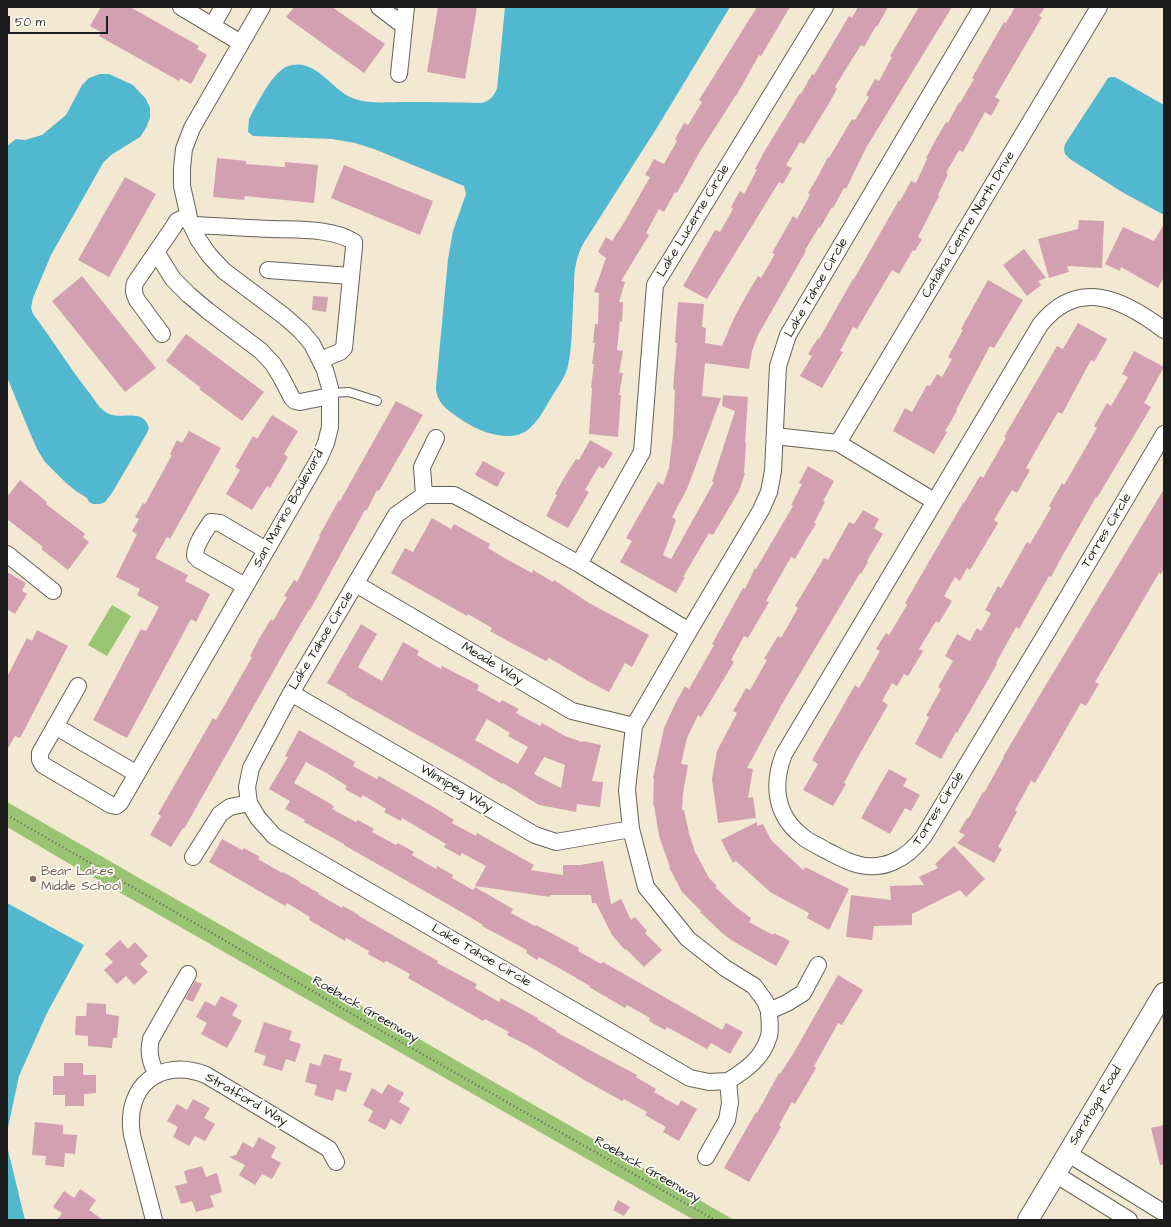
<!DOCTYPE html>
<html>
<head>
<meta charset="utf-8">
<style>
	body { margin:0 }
	#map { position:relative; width:1171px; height:1227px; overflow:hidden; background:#f3e8d1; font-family:"Architects Daughter",sans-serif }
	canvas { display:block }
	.frame { position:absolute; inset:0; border:8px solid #1c1c1c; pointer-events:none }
	.scale { position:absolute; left:8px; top:16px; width:100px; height:18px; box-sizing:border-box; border:2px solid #1c1c1c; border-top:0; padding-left:5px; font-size:12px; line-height:14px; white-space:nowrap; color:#1c1c1c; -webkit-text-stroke:3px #fdfcf7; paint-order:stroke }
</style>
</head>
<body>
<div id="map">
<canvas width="1171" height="1227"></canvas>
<div class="frame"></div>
<div class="scale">50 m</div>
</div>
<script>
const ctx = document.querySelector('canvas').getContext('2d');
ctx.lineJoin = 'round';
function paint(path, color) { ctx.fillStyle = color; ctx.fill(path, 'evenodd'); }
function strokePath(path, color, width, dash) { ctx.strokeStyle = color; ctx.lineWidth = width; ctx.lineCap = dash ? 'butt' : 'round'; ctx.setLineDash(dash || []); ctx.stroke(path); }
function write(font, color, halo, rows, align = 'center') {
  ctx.font = font + ' "Architects Daughter",sans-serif'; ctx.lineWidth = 3.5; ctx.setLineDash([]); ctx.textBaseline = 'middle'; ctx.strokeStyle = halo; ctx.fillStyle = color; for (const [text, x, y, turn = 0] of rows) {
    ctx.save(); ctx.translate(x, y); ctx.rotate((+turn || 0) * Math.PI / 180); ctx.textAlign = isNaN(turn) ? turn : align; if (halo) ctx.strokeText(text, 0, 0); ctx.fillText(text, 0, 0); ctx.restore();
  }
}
const green = new Path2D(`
	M112 605 131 616 107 656 88 645Z
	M7 802 734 1220H694L68 863 7 827Z`);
const water = new Path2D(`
	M505 7H730L658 126 583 244C580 250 577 257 576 264 574 271 574 280 574 288 572 312 573 343 568 366 565 378 557 388 551 398 545 408 539 420 530 428 514 444 482 433 465 422 452 413 436 405 436 387L448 259 453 231 466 194 464 186 374 149 355 143 332 139 253 136 248 132 249 119 252 113C260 99 275 67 292 65 318 60 333 92 355 99 370 104 389 102 404 102 430 102 455 102 481 103 490 101 493 97 497 89Z
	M100 74H109L133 85 146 99 150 108V118L146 128 140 137 111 155 103 163 51 255 33 298 31 308 33 314C53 340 70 369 91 395 95 401 100 409 107 413 122 421 143 407 149 428L147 433 112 493 105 502 100 504H93L89 502 87 498 76 491 66 483 45 462 37 449 25 421 7 377V146L16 139 25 140 42 135 66 115 82 85 89 78Z
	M1111 77H1115L1164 105V215L1122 192 1070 159 1065 154 1064 149 1065 144 1108 78Z
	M7 903 84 945 47 1013 19 1076 7 1132Z
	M7 1146 25 1220H7Z`);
const building = new Path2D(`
	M101 7H130L199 46 197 49 207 55 191 84 180 78 179 81 99 36 101 32 90 26Z
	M294 7H332L385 44 364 73 286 17Z
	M438 7H477L465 79 427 72Z
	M757 7H790L761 56 759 55 736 96V95L699 153 677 193 675 192 664 212 659 209 646 233 649 235 621 281 625 282 619 302H623L622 322 620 321 617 350 623 351 619 373H623L619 395H621L618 437 589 434 592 388 591 387 594 364H592L595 343H593L595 324H598L599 293 594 292 606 258 598 252 606 237 612 241 625 221 650 177 645 175 654 159 664 164 677 141 675 139 684 123 688 125 702 102 699 100Z
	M858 7H888L877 27 876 26 864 47 861 45 849 64 835 87 837 89 828 105 804 144 800 142 786 165 792 168 783 184 779 182 707 299 683 286 715 230 720 232 733 209 731 207 740 191 744 194 757 170 755 169 764 152 800 93 801 94 812 74 814 75 849 16 852 18Z
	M919 7H952L866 148 846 189 844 188 833 208 832 207 820 228 819 227 805 250 806 251 758 335 752 351 749 369 705 363 702 396 721 398 687 489 672 517 676 520 663 555 671 559 714 482H712L735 411 722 406 723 395 748 397 745 443H746L744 473H745L739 491 713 535 709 533 683 577H685L676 593 620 562 632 541 626 538 658 482 663 485 669 468 673 435 675 390 673 389 677 343H675L678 302 704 304 702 327 706 328 705 343 722 346 734 318 746 296 758 276 761 278 775 254 772 253 793 216 797 219 810 195 808 193 817 178 828 157 829 158 852 119 855 120 869 97 866 95 875 79 879 81 892 57 890 56Z
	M1015 7H1045L1039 16 1042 17 995 97 1000 100 991 116 985 112 963 152 959 150 946 173 948 174 938 195 939 196 918 237 922 239 915 251 913 250 899 274 892 270 857 329 853 327 840 351 843 352 822 388 800 376 812 356 808 354 818 338 819 339 853 279H854L899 200 900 201 911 181 916 183 927 159 926 158 935 141 946 122 948 123 959 102 960 103 974 79 972 78 1004 22 1006 23Z
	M217 158 246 161V164L285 167V162L318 165 314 203 245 196 244 200 213 197Z
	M344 165 433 201 420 235 331 198Z
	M125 177 156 194 109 277 78 260Z
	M1079 220 1104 221 1102 268 1067 266 1069 272 1049 278 1038 239 1078 229Z
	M1164 224V277L1158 288 1121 267 1120 271 1105 264 1123 227 1154 241Z
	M1024 249 1046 278 1038 281 1041 285 1027 296 1003 265Z
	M82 276 156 368 125 392 52 301Z
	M988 280 1023 300 994 348 990 346 956 410 957 411 945 431 947 432 934 454 893 431 905 408 912 412 927 385 930 386 937 374 942 377 952 359 948 357 963 330 961 329Z
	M313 296 328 297 326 312 312 310Z
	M1078 323 1107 339 1094 362 1091 360 1062 414 1058 412 1043 438 1026 468 1030 470 1017 493 1012 490 994 520 998 523 970 570 967 568 960 581 955 577 944 596 952 601 939 623 936 621 919 649 923 651 908 676 904 674 897 686 892 683 882 701 888 705 858 757 844 783 846 784 833 806 803 790 818 764 812 760 855 685 859 688 880 651 876 649 886 633 889 635 907 605 905 603 963 503H964L980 476 983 478 1006 438 1004 437 1057 346 1063 349Z
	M186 334 264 392 242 421 199 389 201 388 166 361Z
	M1134 351 1164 367 1144 403 1151 407 1097 498 1096 497 1060 560 1051 577 1049 576 1019 629 1016 627 996 663 997 664 988 680 957 733 956 732 941 759 915 744 929 717 926 716 941 689 938 687 953 661 945 656 957 634 970 641 977 628 981 631 991 613 985 610 998 586 1001 588 1027 542 1030 544 1051 508 1049 506 1062 483 1064 485 1097 428 1094 426 1107 403 1111 406 1128 377 1122 374Z
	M396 401 423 415 379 491 377 490 367 510H365L310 610H309L286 649 184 829 183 828 171 847 150 835 161 816 158 814 213 718 216 720 239 680 252 657 250 656 259 639 271 619 273 621 287 597 284 596 294 580 297 582 320 537 319 536 339 500 340 501Z
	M272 415 298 431 284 454 288 457 270 488 267 486 252 510 226 494 240 470 235 467 253 436 257 439Z
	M189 431 221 448 170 539 167 537 155 558 188 575 185 581 210 594 196 622 191 619 127 738 93 720 141 629 146 631 159 607 137 595 140 589 116 577 137 534 132 531 139 519 135 517 143 503 145 504 172 455 170 454 177 440 182 443Z
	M590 440 613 453 603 469 599 466 585 490 589 492 568 528 546 516 557 495 555 494 564 478 576 459 579 460Z
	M483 461 505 473 497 487 475 475Z
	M808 466 834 481 823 501 825 502 814 523 816 524 806 540 795 559 791 557 766 601 769 602 748 638 744 636 731 660 734 662 701 717 698 715 687 738 681 764 688 765 683 793 682 810H684L689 833 695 852 709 878 717 886 715 887 736 907 751 918 749 922 773 935 774 933 790 941 776 966 733 941 722 933 700 912 701 911 682 892 669 867H670L659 836 654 805H653L654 778H653L664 728 676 702 685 686 689 689 714 645 712 644 732 608 743 588 745 589 755 568 756 569 793 506 791 505 802 484 799 483Z
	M20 480 47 502 46 504 85 534 83 537 89 542 68 570 41 549 43 547 7 519V497Z
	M1164 489V568L1161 574 1159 573 1095 682 1099 684 1086 706 1081 703 1035 783 1031 781 1015 810 1017 812 998 847 1002 849 994 863 957 843 965 835 959 832 967 818 968 819 983 792 984 793 1004 757H1003L1044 688Z
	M863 510 879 519 874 528 883 534 867 561 868 562 861 574 860 573 782 704 747 768 753 769 748 798 753 797 756 818 718 823 712 779 717 751 737 713 733 711 746 688 750 690 767 660 764 659 778 636 781 638 798 608 795 606 824 558 828 560 849 522 854 524Z
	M432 518 451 529 454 524 490 544 488 548 508 560 532 573 533 570 553 582 554 580 589 603 649 635 632 667 625 663 609 692 588 681 549 658 546 661 506 640 490 631 492 628 468 614 467 616 391 573 405 548 413 552Z
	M7 572 26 583 22 591 27 594 15 614 7 609Z
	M361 624 377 634 358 667 382 681 403 642 419 651 417 655 441 669 442 666 479 685 477 690 500 703 502 700 519 709 516 713 540 726 542 723 565 736 582 742 583 741 601 745 592 781 603 782 600 807 577 804 576 812 539 805 503 783 502 784 466 762 346 695 347 694 327 683ZM487 719 510 733 508 736 528 747 518 764 475 740ZM544 757 565 765 561 788 534 774Z
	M37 630 68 646 20 738 15 736 7 750V677L27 638 32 641Z
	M299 730 355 762 353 766 377 779 379 776 435 808 454 820 452 823 476 836 477 833 534 865 531 870 563 875V865H580L603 861 611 904 621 899 631 920 635 917 647 931 645 933 662 950 644 967 626 949 625 950 612 935 596 903H592L591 895H550V897L475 886 486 866 462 853 460 856 444 847 446 844 402 818 401 821 384 812 386 809 363 795 361 798 345 789 347 786 328 774 306 762 294 783 331 804 334 807 332 809 356 822 358 820 374 829 372 832 396 845 398 843 414 852 412 855 436 869 437 866 453 875 452 878 473 890 475 887 513 909 511 913 535 926 536 925 579 948 578 951 601 964 603 962 722 1030 726 1023 743 1032 730 1054 711 1043 707 1049 667 1027 665 1030 649 1021 650 1018 627 1005 625 1008 589 987 590 986 566 972 539 957 537 960 526 953 527 950 482 926 483 925 463 913 344 845V844L304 822 305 820 285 809 290 801 269 789 288 757 285 756Z
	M889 769 907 779 903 786 920 795 911 811 905 808 890 834 861 818Z
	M757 822V826L763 824 771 840 803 870 805 867 849 889 829 930 807 918 809 913 770 892 736 861 733 863 721 840Z
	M222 839 242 850 244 848 260 857 258 859 282 873 283 872 299 881V882L319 893 318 894 342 908 343 906 359 915V916L438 961 437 963 477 984 475 988 499 1002 501 998 538 1018 537 1019 557 1031 556 1032 637 1075 636 1077 656 1089 654 1092 678 1106 681 1100 697 1109 679 1141 663 1132 666 1127 645 1115 647 1112 624 1099 622 1101 586 1081 527 1045 507 1035 509 1032 485 1019 483 1021 408 978 410 974 386 961 384 963 368 954 369 951 346 938 345 941 309 920 310 917 287 903 285 906 209 862Z
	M954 846 985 879 966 897 960 890 912 914V925L874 926 872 940 846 937 851 895 891 900 890 886 924 885 919 877 938 868 935 864Z
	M120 940 128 949 135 942 148 956 140 964 148 972 134 985 126 976 117 984 104 970 113 962 105 954Z
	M838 975 863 990 842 1025 838 1023 827 1043 814 1066 816 1068 795 1104 792 1102 779 1125 781 1127 749 1182 724 1168 756 1112 757 1113 779 1073 780 1074 793 1054Z
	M195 981 202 984 193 1002 185 999Z
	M221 996 238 1005 232 1015 242 1021 227 1048 201 1034 207 1023 196 1017 205 1001 215 1006Z
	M87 1003 106 1004V1014L119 1016 117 1038H113L112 1048 88 1046V1036L75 1035 76 1016H86Z
	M264 1022 292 1031 289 1040 301 1044 295 1062 286 1059 282 1071 263 1065 266 1056 254 1052Z
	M324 1054 342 1059 339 1070 352 1073 346 1092 336 1089 333 1101 314 1095 317 1085 305 1082 310 1063 320 1066Z
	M64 1063H83V1075H96V1093L84 1094V1106H65V1095H53V1076H64Z
	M388 1084 404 1093 399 1102 410 1108 401 1125 391 1119 385 1130 368 1121 373 1111 363 1105 372 1088 382 1094Z
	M193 1099 210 1108 204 1118 215 1124 205 1141 195 1136 189 1146 173 1137 178 1127 167 1121 177 1104 187 1110Z
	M35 1122 63 1125V1134L77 1135 75 1154 65 1153 64 1167 45 1165 46 1156 32 1155Z
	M1164 1125V1165H1160L1151 1128Z
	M259 1137 276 1147 271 1157 281 1163 272 1179 262 1174 255 1185 239 1175 245 1165 229 1157 236 1155 243 1142 253 1148Z
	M202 1166 206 1177 217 1173 222 1192 210 1196 214 1207 196 1212 192 1201 181 1204 175 1186 187 1183 184 1171Z
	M80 1189 96 1200 89 1210 103 1220H57L62 1213 53 1207 64 1191 74 1198Z
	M618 1200 630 1207 624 1216 613 1210Z`);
const path = new Path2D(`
	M7 815 399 1041 715 1220`);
const service = new Path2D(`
	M330 393 349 392 377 401`);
const minor = new Path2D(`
	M181 7 241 43
	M379 7 404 26
	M212 26 223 7
	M399 74 406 7
	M191 225C218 226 245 228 272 229 296 230 333 228 354 242V247L344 348 340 352 320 360
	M156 252 173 279 189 295 208 311 261 351 273 364 281 377 292 398 295 401 300 402 330 396
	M268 270 351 276
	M1164 330C1123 299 1078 277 1040 325L784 754C772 784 775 815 802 836 808 842 818 845 825 850 834 854 843 860 853 863 882 873 907 859 924 836L1050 627 1164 434
	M162 334 137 300C134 294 133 290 135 283L174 226 177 221 188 216
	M775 436 838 443 934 501
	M838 443 1099 7
	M424 495H454L471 504 579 564 689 631
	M7 554 53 591
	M579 564 642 452 655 285 825 7
	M356 584 572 711 634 726
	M245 586 199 560 195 556C195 544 205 531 211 522L220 523 266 550
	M78 686 40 753V760L43 765 111 805 116 806 120 803 319 459 326 443 330 427V388L325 370 312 344 301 331 284 316 224 271 209 255 198 239 190 222 182 186V168L184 149 192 128 262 7
	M291 693 535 835 556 842 631 829
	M55 726 137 774
	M249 803 258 818 274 836 690 1078 709 1082 728 1081
	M193 857 220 814 230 807 249 803 247 787 251 768 291 693 396 515 424 495 422 467 436 438
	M769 1011 765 1001 754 986 725 968 688 939 646 887 631 829 627 790 634 726 689 631 761 510 769 492 773 471 778 366 788 335 982 7
	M157 1075C150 1062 148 1052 151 1039L188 974
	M1067 1153 1164 1213
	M706 1157 727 1120 730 1103 728 1081C746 1070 763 1058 769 1036 771 1029 769 1019 769 1011L787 1003 803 993 818 965
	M1055 1174 1129 1220
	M154 1220 132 1135C124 1086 160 1057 206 1075L329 1149 336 1162`);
const tertiary = new Path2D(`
	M1028 1220 1164 993`);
const markers = [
	[33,879,4,"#8d6e63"]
];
const streetNames = [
	["Lake Lucerne Circle",694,221,-59],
	["Catalina Centre North Drive",969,225,-59],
	["Lake Tahoe Circle",817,288,-60],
	["San Marino Boulevard",289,509,-61],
	["Torres Circle",1107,531,-59],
	["Lake Tahoe Circle",322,641,-59],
	["Meade Way",492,664,31],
	["Winnipeg Way",456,789,30],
	["Torres Circle",939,809,-58],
	["Lake Tahoe Circle",481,956,30],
	["Roebuck Greenway",365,1010,30],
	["Stratford Way",246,1100,30],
	["Saratoga Road",1096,1106,-59],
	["Roebuck Greenway",647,1170,30]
];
const educationNames = [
	["Bear Lakes",41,872],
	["Middle School",41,887]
];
paint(green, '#99c573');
paint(water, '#51b8cf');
paint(building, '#d3a0b2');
strokePath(service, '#67635b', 10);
strokePath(minor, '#67635b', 18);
strokePath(tertiary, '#67635b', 22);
strokePath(path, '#67635b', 2.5, [1, 3]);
strokePath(service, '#fff', 8);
strokePath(minor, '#fff', 16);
strokePath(tertiary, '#fff', 20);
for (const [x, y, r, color] of markers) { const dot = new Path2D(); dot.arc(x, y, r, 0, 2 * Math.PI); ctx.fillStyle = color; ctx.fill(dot); strokePath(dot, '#fdfcf7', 1.5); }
write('13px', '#1c1c1c', '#fdfcf7', streetNames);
write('13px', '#785e54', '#fdfcf7', educationNames, 'left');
</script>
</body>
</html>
